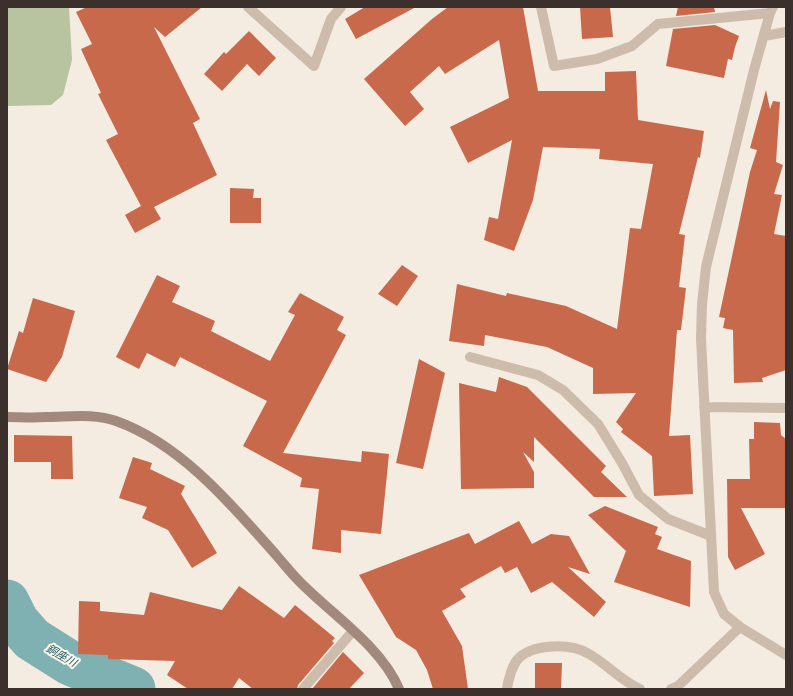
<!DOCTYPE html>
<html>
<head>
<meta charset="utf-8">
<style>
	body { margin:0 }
	#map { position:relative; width:793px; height:696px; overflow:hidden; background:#f4ebe1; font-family:"Noto Sans",sans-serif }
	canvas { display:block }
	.frame { position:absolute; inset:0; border:8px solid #3b302b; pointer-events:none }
</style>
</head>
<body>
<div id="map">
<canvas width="793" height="696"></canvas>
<div class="frame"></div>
</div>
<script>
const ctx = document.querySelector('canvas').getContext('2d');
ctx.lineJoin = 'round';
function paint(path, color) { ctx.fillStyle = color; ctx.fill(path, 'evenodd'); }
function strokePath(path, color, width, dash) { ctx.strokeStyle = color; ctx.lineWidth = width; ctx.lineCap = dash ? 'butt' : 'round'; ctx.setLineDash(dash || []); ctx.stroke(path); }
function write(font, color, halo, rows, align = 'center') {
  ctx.font = font + ' "Noto Sans","Noto Sans JP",sans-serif'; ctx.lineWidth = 4; ctx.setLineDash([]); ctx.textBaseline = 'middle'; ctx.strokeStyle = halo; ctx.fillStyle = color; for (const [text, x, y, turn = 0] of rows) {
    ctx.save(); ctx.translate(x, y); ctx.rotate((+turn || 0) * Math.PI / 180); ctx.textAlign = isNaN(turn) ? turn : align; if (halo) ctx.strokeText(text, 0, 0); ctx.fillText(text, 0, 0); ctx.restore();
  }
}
const green = new Path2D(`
	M7 7H69L72 60 63 95 51 105 7 106Z`);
const river = new Path2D(`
	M7 602 17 622 32 639 70 663 133 689`);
const building = new Path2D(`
	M87 7H202L165 37 154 27 200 119 193 123 217 175 154 207 161 219 135 233 125 215 141 206 106 140 118 134 98 94 101 93 81 49 92 44 76 12Z
	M365 7H416L356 39 345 19Z
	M448 7H523L538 91H605V72L636 71 638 120 704 131 700 158 698 157 679 234 685 235 679 287 686 288 681 330H677L669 436 690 435 693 494 654 496 652 456 621 432 623 429 616 422 636 393 593 394V368L547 347 485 335 484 346 449 341 457 284 506 296 507 293 566 306 617 329 630 228 641 229 653 164 599 159 600 149 543 147 533 200 514 251 484 240 489 217 498 219 512 140 468 163 450 127 509 98 499 40 445 74 439 66 410 92 424 109 405 126 364 79 432 19Z
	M580 7H610L613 37 582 39Z
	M678 7H714L715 12 676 16Z
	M715 25 739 36 735 47 732 60 728 59 724 78 666 66 673 29Z
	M249 31 276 58 259 76 247 64 222 91 204 74 224 52 226 54Z
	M766 90 770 109 773 101 780 102 776 162 783 165 774 194 782 195 774 234 786 236V370L762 378 763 382 734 383 733 330 723 328 725 318 719 317 750 172 757 150 750 148Z
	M230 188 254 189 253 198H261V223H230Z
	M402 265 418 276 397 306 378 294Z
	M157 275 180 286 172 302 215 321 211 331 270 361 295 315 288 312 300 293 344 317 337 330 346 335 283 453 361 462 362 451 389 454 381 534 341 530V553L312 549 319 489 300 487 302 478 243 446 267 401 180 357 175 367 147 353 139 369 116 357Z
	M33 298 75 311 62 357 46 382 7 369 19 331 23 333Z
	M419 359 445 373 423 469 396 463Z
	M499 377 527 387 606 466 601 472 627 497H594L534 437V462L523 452 534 472V488L461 489 459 383 496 392Z
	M754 422 780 423 781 435 786 439V508H741L765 554 735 570 728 557 727 479H750L749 439H754Z
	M14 435 72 436 73 479H51V462H14Z
	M133 457 152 463 150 469 185 486 181 494 217 553 192 568 168 530 142 518 147 507 119 498Z
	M605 506 658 527 655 534 662 537 657 549 691 561 690 607 614 582 626 551 588 515Z
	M519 521 532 544 551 534 569 536 590 574 568 567 606 602 594 617 552 582 531 593 517 567 505 573 501 566 460 589 466 597 442 611 462 646 468 689H433L427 670 416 650 396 637 359 575 469 533 475 544Z
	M239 586 284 618 295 605 335 638 332 641 334 643 298 685 297 689H253L239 678 232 689H188L167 675 175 661 108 659V655L78 654 79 601 100 602V611L144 615 150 592 222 610Z
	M343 652 364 673 349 689H312Z
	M535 663H562L561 689H535Z`);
const street = new Path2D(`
	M248 7 314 66 331 19 341 7
	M541 7 554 66 597 59 632 46 658 24 770 13
	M773 7 770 13 754 70 706 267 702 304 701 339 714 592 724 614 740 627 786 655
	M764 36 786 32
	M470 357 538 375 563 390 598 424 622 463 639 495 668 519 711 536
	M704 407 786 408
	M303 689 353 631
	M507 689C508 680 512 667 517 660 532 643 571 643 589 654 607 664 621 681 640 689
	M671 689 678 686 740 627`);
const secondary = new Path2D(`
	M7 417C20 417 33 418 46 417 69 417 94 413 116 421 181 444 232 505 277 556 284 564 291 573 299 581 331 614 381 646 399 689`);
const waterNames = [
	["銅座川",61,656,30]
];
paint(green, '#b8c4a0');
strokePath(river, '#7fb0b2', 45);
paint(building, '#c8694b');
strokePath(street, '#cdbbac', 10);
strokePath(secondary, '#a18a7d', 10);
write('italic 11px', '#1f5a5e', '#fbf5ee', waterNames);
</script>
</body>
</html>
